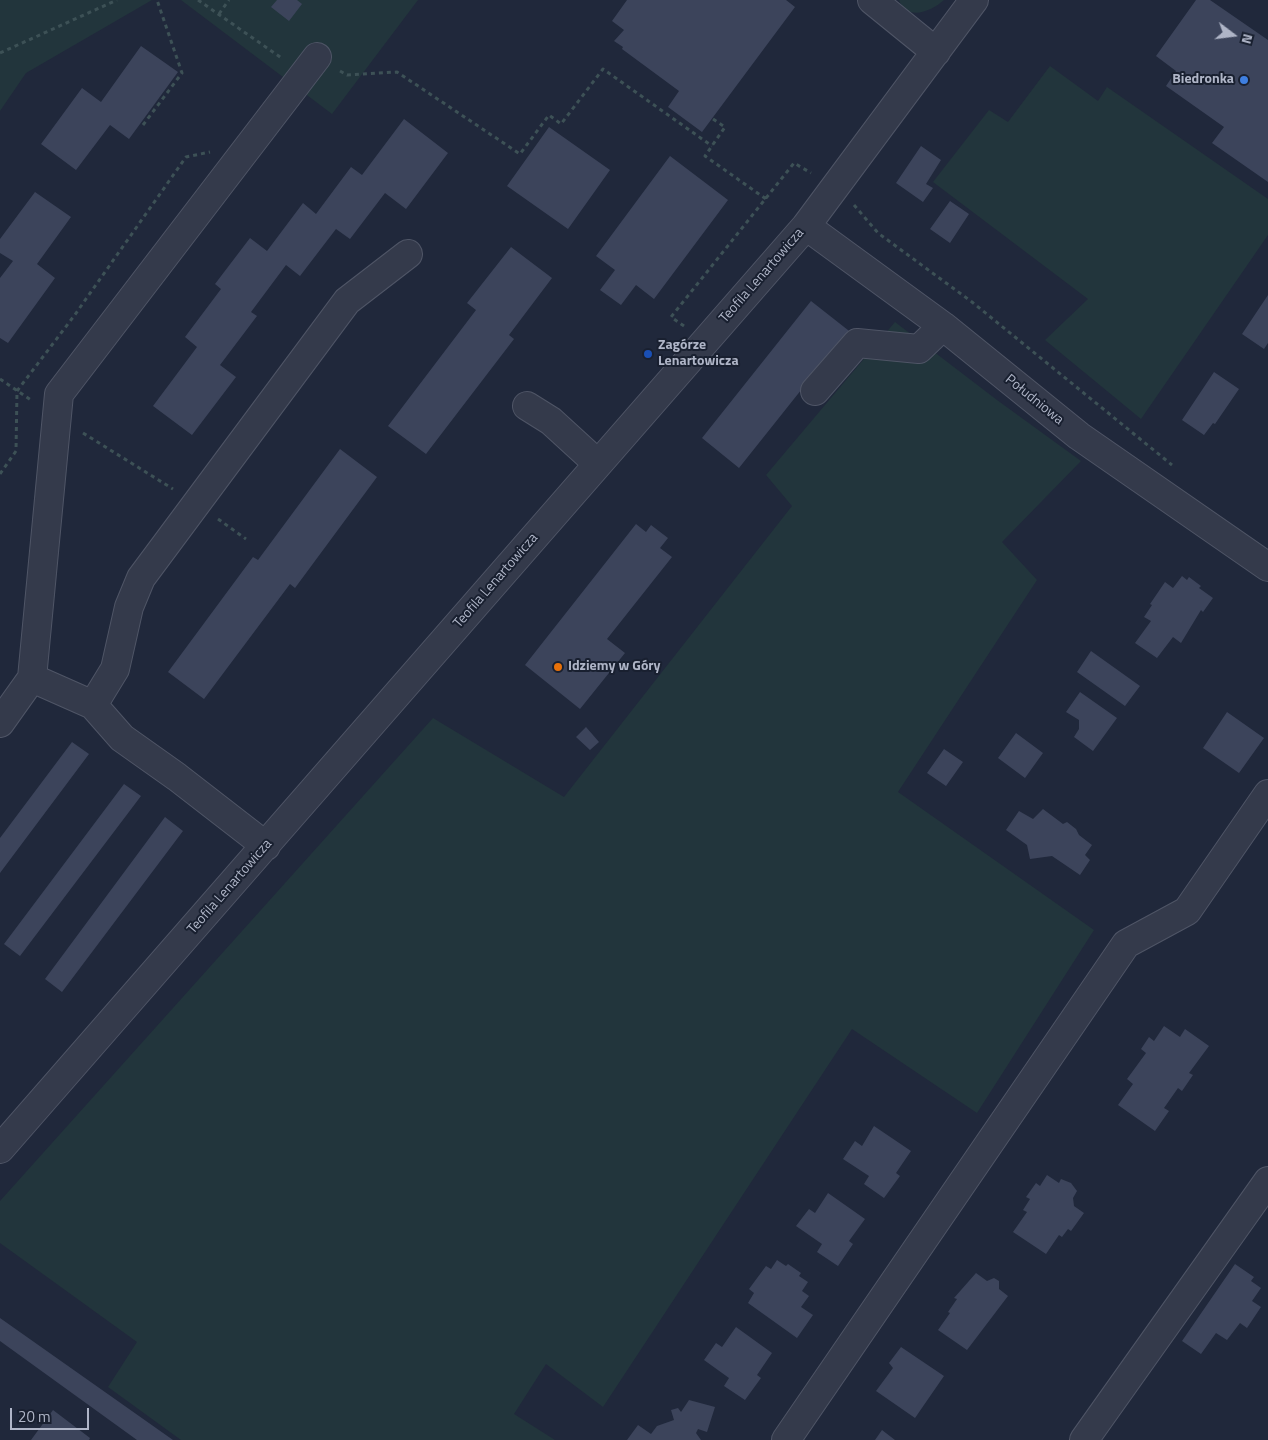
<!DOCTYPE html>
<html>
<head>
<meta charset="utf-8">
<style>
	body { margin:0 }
	#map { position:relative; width:1268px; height:1440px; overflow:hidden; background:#20283b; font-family:"Titillium Web",sans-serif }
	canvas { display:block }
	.north { position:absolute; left:1208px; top:10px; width:50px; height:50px; -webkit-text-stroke:4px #192030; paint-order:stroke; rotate:105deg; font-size:14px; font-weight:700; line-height:20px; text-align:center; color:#afb5c7 }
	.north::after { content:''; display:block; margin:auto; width:18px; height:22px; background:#afb5c7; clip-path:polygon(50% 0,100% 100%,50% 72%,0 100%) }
	.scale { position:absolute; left:10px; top:1408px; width:79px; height:22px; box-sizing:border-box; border:2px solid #afb5c7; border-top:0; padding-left:6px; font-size:15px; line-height:18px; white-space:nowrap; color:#afb5c7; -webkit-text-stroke:4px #192030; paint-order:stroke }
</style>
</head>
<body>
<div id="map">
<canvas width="1268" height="1440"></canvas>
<div class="north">N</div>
<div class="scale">20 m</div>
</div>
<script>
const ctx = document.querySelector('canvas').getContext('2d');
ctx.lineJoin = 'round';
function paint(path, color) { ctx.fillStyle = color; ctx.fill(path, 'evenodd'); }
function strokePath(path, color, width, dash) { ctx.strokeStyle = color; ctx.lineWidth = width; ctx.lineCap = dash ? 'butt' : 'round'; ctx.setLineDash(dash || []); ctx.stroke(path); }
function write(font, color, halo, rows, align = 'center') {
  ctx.font = font + ' "Titillium Web",sans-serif'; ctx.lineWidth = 4; ctx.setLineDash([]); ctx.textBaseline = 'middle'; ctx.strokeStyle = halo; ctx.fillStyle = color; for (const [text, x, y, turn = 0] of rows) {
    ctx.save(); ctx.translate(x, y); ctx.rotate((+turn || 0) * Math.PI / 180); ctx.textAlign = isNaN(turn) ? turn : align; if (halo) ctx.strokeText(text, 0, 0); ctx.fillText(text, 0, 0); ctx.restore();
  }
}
const green = new Path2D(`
	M0 0H152L26 73 0 111Z
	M181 0H418L332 114Z
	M899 0H944C932 11 907 22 899 0Z
	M1050 66 1098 101 1107 87 1268 199V235L1141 419 1045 340 1088 299 933 182 989 110 1008 122Z
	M895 322 997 400 1081 461 1002 542 1037 580 898 792 1094 930 977 1113 852 1029 603 1407 546 1364 514 1414 555 1440H181L108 1387 137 1342 0 1243V1201L433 718 564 797 792 506 766 475Z`);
const building = new Path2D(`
	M277 0H297L302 4 289 21 271 7Z
	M627 0H786L795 7 702 132 668 107 679 91 622 49 623 47 614 41 624 30 612 21Z
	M1196 0H1210L1268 40V182L1212 143 1224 127 1166 86 1176 71 1156 56Z
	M141 46 178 72 129 139 110 125 76 170 41 144 82 88 101 102Z
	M404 119 448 153 406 209 385 193 350 239 336 229 300 276 286 265 251 312 257 316 220 365 236 377 192 435 153 406 197 347 185 337 221 289 215 284 250 238 267 251 303 203 316 214 351 167 362 175Z
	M549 127 610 170 568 229 507 186Z
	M921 146 941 160 926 184 933 188 923 202 896 183Z
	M670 156 728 200 654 299 636 285 621 305 600 290 615 270 596 256Z
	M35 192 71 217 37 264 55 278 8 343 0 338V278L13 261 0 253V239Z
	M950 201 969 214 950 243 930 229Z
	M511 247 552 278 509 335 514 339 426 454 388 426 476 310 467 303Z
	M1268 295V343L1264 349 1242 334Z
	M811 301 853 334 825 360 739 468 702 438Z
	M1214 372 1239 389 1215 424 1213 423 1204 435 1182 420Z
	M340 449 377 477 295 588 290 584 204 699 168 672 253 557 258 560Z
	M636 524 646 532 651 525 668 538 660 548 672 557 607 639 625 653 580 709 525 665Z
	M1182 576 1187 580 1189 577 1201 586 1199 588 1213 598 1203 612 1201 610 1181 643 1173 637 1157 658 1135 643 1151 621 1144 617 1152 605 1150 604 1165 582 1173 588Z
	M1091 651 1140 686 1125 706 1077 672Z
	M1080 692 1117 718 1093 751 1074 737 1079 729V720L1066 712Z
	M1227 712 1264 738 1239 773 1203 748Z
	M586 727 599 742 590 750 576 737Z
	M1016 733 1043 753 1025 778 998 758Z
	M72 742 89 754 0 873V838Z
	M944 749 963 762 946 786 927 773Z
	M124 784 141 796 20 956 4 944Z
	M1043 809 1063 824 1067 822 1076 829 1079 835 1092 845 1085 855 1090 860 1080 875 1052 856 1030 859 1027 845 1006 830 1019 811 1033 819Z
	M165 817 183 831 62 992 45 979Z
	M1164 1026 1180 1037 1185 1029 1209 1046 1189 1073 1193 1075 1182 1091 1178 1088 1164 1108 1169 1111 1155 1131 1118 1105 1133 1084 1127 1079 1146 1053 1141 1049 1149 1037 1154 1041Z
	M874 1126 911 1151 896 1173 900 1176 884 1198 864 1184 869 1176 843 1159 855 1141 862 1146Z
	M1047 1175 1059 1183 1061 1179 1071 1183 1077 1191 1073 1198 1074 1206 1084 1213 1071 1231 1068 1229 1062 1237 1059 1235 1046 1254 1013 1232 1027 1212 1023 1210 1030 1199 1026 1197 1036 1183 1040 1186Z
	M828 1193 865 1219 849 1241 853 1244 838 1266 817 1252 822 1244 796 1226 809 1209 815 1213Z
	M777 1260 786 1266 788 1264 801 1273 799 1276 808 1282 802 1291 809 1296 801 1307 813 1315 797 1338 748 1303 754 1293 749 1289 766 1266 771 1269Z
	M1235 1264 1254 1277 1251 1281 1261 1288 1252 1301 1261 1307 1247 1328 1240 1323 1227 1340 1216 1333 1201 1354 1182 1341Z
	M976 1273 987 1281 994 1278 999 1281V1289L1008 1296 967 1350 938 1330 950 1313 948 1312 957 1299 954 1298Z
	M0 1318 173 1440H137L0 1341Z
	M736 1327 772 1353 757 1375 761 1378 745 1400 724 1386 729 1378 704 1360 716 1343 722 1347Z
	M901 1347 944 1376 915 1418 876 1391 893 1368 889 1363Z
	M689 1400 715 1407 707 1432 698 1429 696 1433 701 1440H627L638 1425 651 1434 657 1426 674 1420 671 1410 678 1408 681 1412Z
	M53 1410 90 1438 89 1440H31Z
	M882 1430 895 1440H875Z`);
const path = new Path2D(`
	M198 0 283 59
	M219 14 229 0
	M0 53 117 0
	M340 71 347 75 397 72 520 154 549 115 561 124 603 69 712 146
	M713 119 725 127 705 156 766 199
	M143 125 182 73 157 0
	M854 205 878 233 972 302 1172 465
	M684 326 671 317 794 163 811 173
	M0 379 31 400
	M83 433 173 489
	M0 474 16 451 17 391 74 316 186 157 210 152
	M218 519 246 539`);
const minor = new Path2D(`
	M872 0 936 52
	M806 226 943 326 1079 436 1268 567
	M815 391 857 343 919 349 943 326
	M527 406 551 421 598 464
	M32 678 93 705 122 738 177 777 266 846
	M93 705 115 669 129 607 141 578 347 301 408 254
	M0 723 32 678 59 394 317 57
	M0 1149 806 226 974 0
	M786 1440 1126 944 1187 911 1268 794
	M1084 1440 1268 1181`);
const markers = [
	[1244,80,5,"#3f7fe0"],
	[648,354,5,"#1a4fb4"],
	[558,667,5,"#e8710a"]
];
const poiNames = [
	["Biedronka",1234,80,"right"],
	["Zagórze",658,346],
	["Lenartowicza",658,362],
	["Idziemy w Góry",568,667]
];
const streetNames = [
	["Teofila Lenartowicza",762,276,-49],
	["Południowa",1034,400,39],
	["Teofila Lenartowicza",496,581,-49],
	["Teofila Lenartowicza",230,887,-49]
];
paint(green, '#22353c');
paint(building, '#3c445b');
strokePath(minor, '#4f5566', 30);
strokePath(path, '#3d5156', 3, [4, 4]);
strokePath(minor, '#343a4b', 28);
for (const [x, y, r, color] of markers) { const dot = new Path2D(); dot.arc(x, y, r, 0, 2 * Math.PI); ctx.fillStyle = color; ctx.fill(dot); strokePath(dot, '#192030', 2); }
write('bold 14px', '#afb5c7', '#192030', poiNames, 'left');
write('14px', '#afb5c7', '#192030', streetNames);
</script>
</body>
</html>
